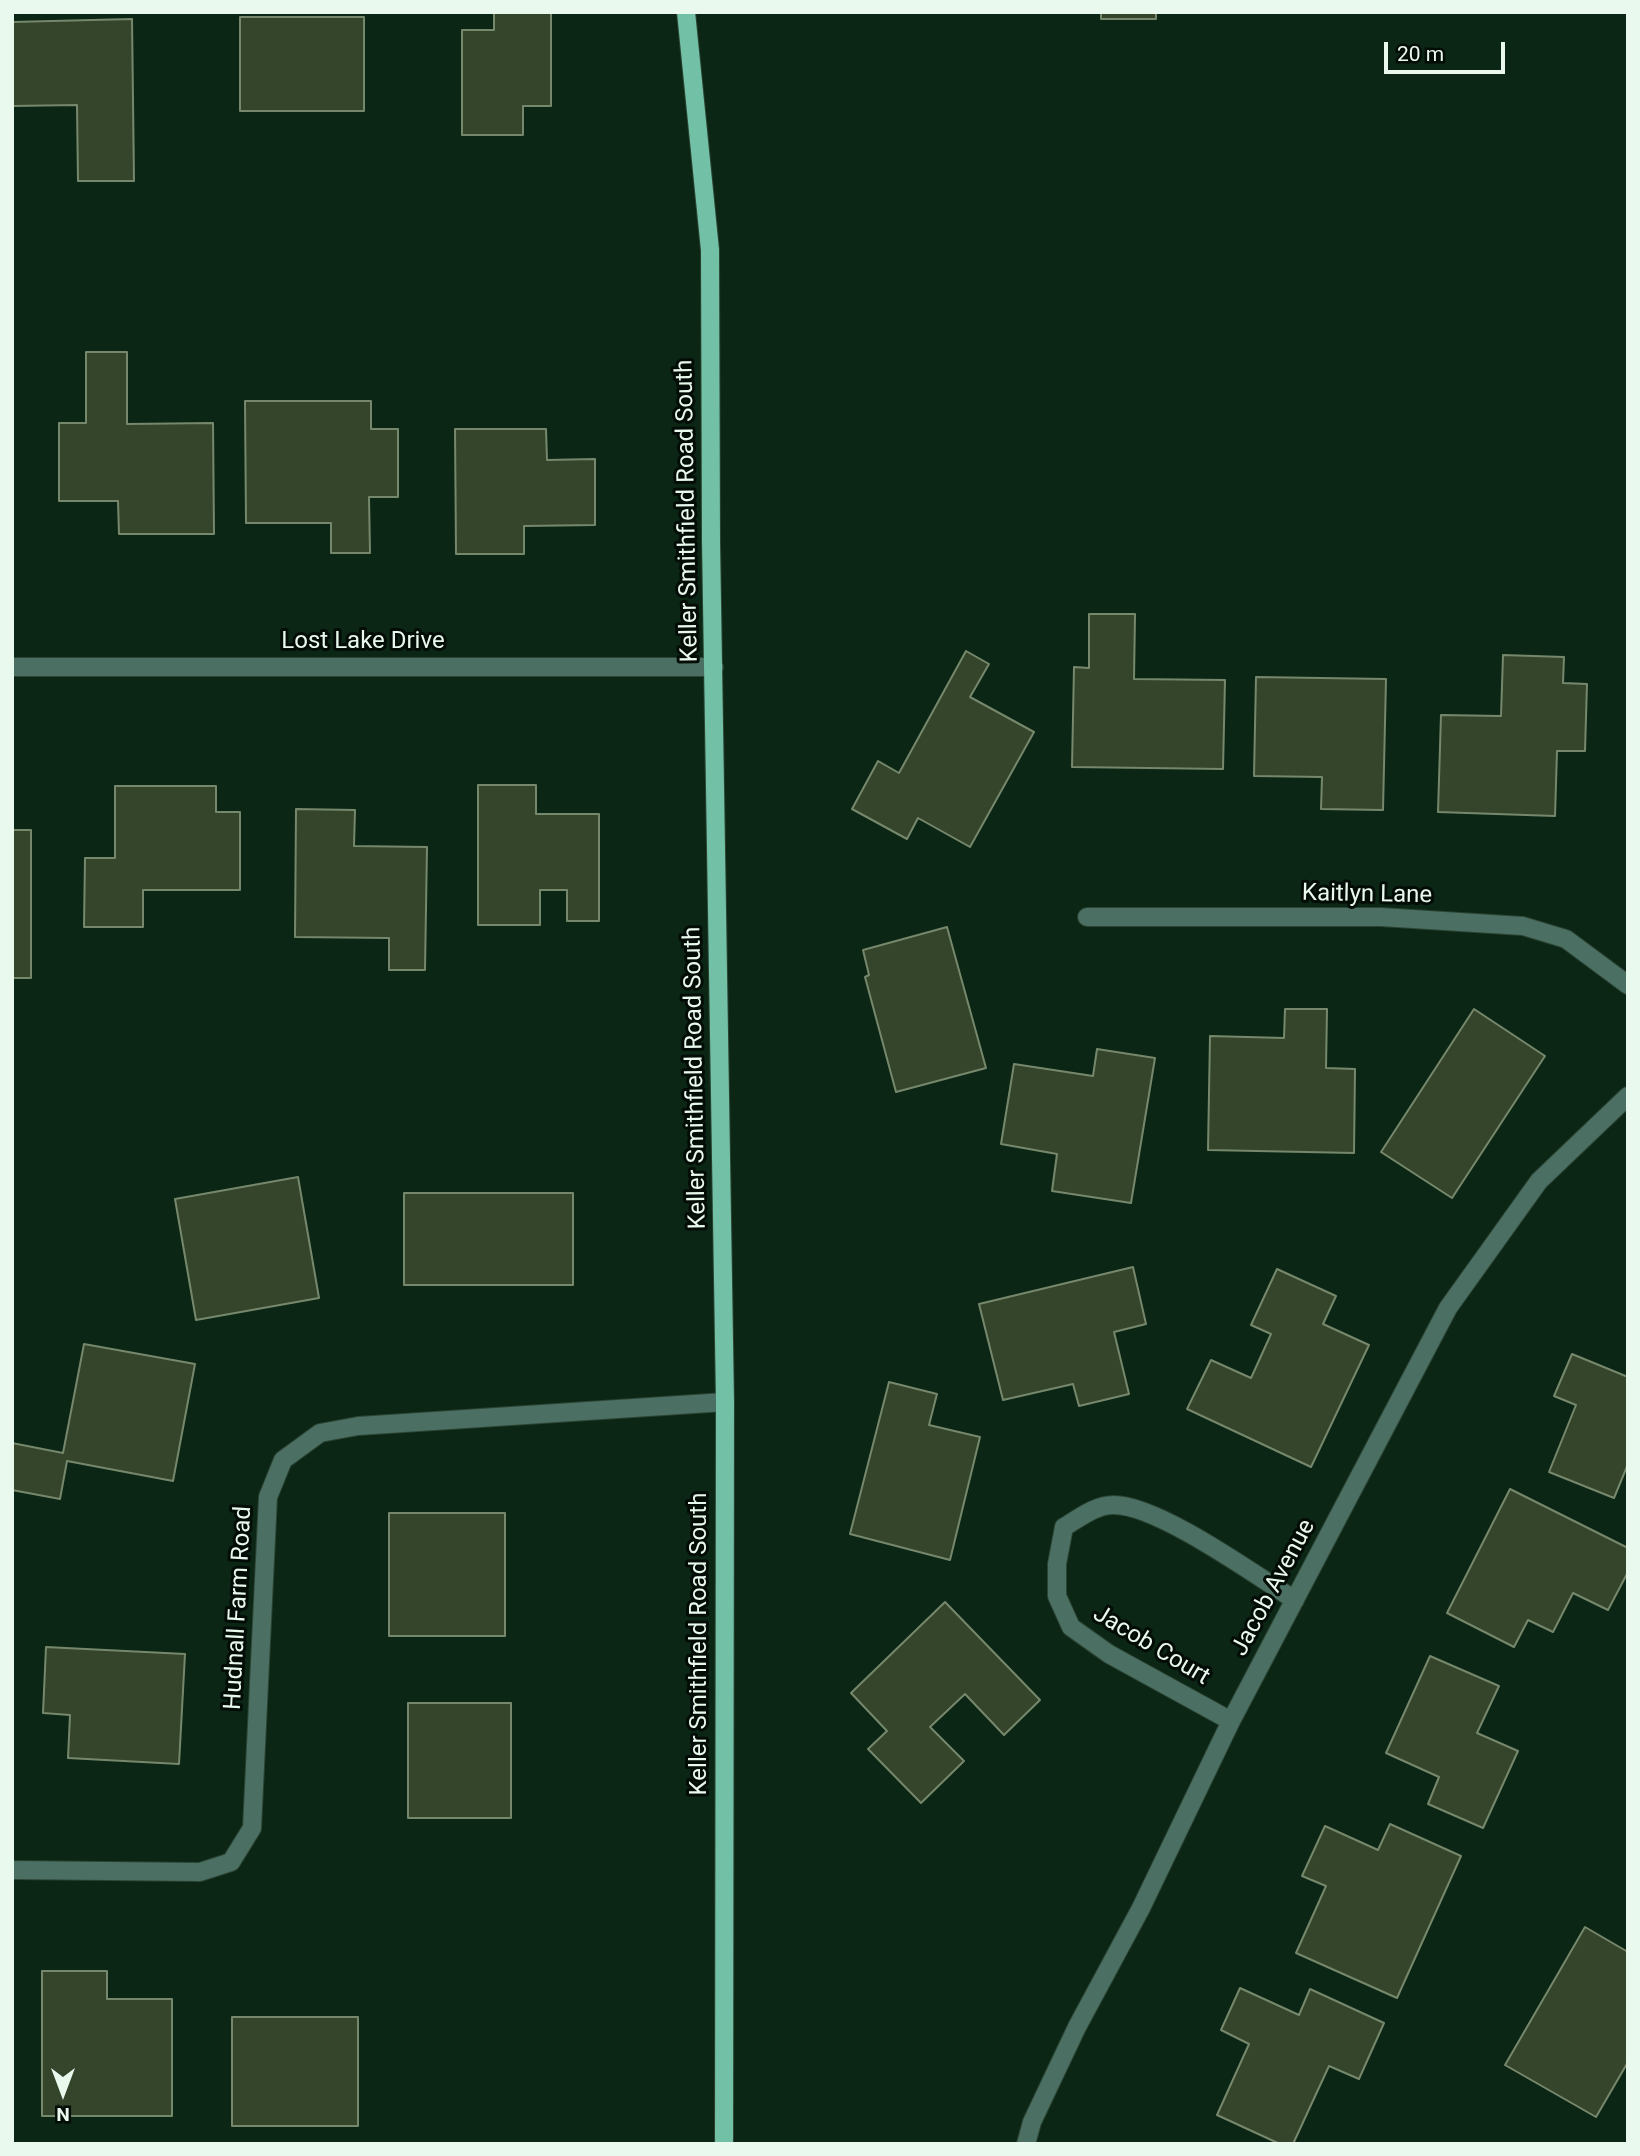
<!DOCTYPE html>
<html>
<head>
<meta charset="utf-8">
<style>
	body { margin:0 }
	#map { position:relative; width:1640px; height:2156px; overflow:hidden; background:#0c2615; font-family:Roboto,sans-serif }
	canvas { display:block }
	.frame { position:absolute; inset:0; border:14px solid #e9f9ed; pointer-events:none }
	.north { position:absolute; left:28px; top:2058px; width:70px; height:70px; -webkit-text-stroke:5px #030c06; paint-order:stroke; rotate:180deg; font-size:19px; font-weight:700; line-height:28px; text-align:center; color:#e9f9ed }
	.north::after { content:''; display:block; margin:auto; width:24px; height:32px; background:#e9f9ed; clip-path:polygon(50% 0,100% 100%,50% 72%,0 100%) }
	.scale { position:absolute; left:1384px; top:42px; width:121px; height:32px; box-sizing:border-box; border:4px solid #e9f9ed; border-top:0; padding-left:9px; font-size:21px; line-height:24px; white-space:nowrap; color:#e9f9ed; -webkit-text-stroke:5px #030c06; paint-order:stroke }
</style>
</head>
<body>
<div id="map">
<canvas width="1640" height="2156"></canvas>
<div class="frame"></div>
<div class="north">N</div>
<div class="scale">20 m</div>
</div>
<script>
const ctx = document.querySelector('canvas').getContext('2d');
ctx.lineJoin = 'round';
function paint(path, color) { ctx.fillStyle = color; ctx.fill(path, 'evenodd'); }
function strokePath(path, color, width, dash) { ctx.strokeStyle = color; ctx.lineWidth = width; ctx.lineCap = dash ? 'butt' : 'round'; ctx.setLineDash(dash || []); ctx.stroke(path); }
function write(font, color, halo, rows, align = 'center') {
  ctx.font = font + ' Roboto,sans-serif'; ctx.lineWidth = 6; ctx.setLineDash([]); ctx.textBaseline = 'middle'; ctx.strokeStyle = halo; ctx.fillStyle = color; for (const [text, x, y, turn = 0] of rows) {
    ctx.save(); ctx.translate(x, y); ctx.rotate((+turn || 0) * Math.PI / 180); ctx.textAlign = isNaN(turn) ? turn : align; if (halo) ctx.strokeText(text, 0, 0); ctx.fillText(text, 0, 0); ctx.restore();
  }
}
const building = new Path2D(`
	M494 12H551V106H523V135H462V30H494Z
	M1101 12H1156V19H1101Z
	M240 17H364V111H240Z
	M132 19 134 181H78L77 105 12 106V22Z
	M86 352H127V424L213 423 214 534H119L118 501H59V423H86Z
	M245 401H371V429H398V497H369L370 553H331V523H246Z
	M455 429H546L547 460 595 459V525L524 526V554H456Z
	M1089 614H1135L1134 679 1225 680 1223 769 1072 767 1074 667 1089 668Z
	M966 651 989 664 970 697 1034 732 970 847 918 818 907 839 852 809 878 761 899 773Z
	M1503 655 1564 657 1563 683 1587 684 1585 751H1557L1555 816 1438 812 1441 715 1501 716Z
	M1256 677 1386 679 1383 810 1321 809 1322 777 1254 776Z
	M478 785H536V814H599V921H567V890H540V925H478Z
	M115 786H216V812H240V890H143V927H84L85 858H115Z
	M296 809 355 810 354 846 427 847 425 970H389V938L295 937Z
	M12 830H31V978H12Z
	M947 927 986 1068 896 1092 865 977 869 975 863 950Z
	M1285 1009H1327L1326 1068 1355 1069 1354 1153 1208 1150 1210 1036 1284 1038Z
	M1474 1009 1545 1056 1452 1198 1381 1152Z
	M1097 1049 1155 1058 1131 1203 1052 1191 1057 1154 1001 1144 1014 1064 1093 1076Z
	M298 1177 319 1298 196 1320 175 1199Z
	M404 1193H573V1285H404Z
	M1133 1267 1146 1324 1114 1332 1129 1394 1079 1406 1073 1384 1003 1400 979 1304Z
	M1277 1269 1336 1296 1323 1324 1369 1345 1311 1467 1187 1409 1211 1360 1251 1378 1271 1334 1251 1325Z
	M84 1344 195 1364 173 1481 67 1461 60 1499 12 1490V1443L63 1453Z
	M1572 1354 1628 1377V1464L1614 1498 1549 1472 1576 1405 1554 1396Z
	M889 1382 937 1394 929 1425 980 1437 950 1560 850 1534Z
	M1510 1489 1628 1548V1572L1608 1610 1573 1593 1553 1632 1528 1620 1514 1647 1447 1613Z
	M389 1513H505V1636H389Z
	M945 1602 1040 1700 1004 1735 965 1694 930 1727 964 1761 921 1803 868 1749 887 1731 851 1693Z
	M46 1647 185 1654 179 1764 68 1758 70 1715 43 1713Z
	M1430 1656 1499 1686 1477 1733 1518 1751 1483 1828 1428 1804 1439 1777 1386 1753Z
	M408 1703H511V1818H408Z
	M1390 1824 1461 1856 1397 1998 1296 1953 1326 1886 1302 1876 1325 1826 1378 1850Z
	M1585 1927 1628 1952V2062L1596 2117 1505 2065Z
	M42 1971H107V1999H172V2116H42Z
	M1240 1988 1299 2015 1310 1989 1384 2023 1359 2079 1329 2066 1293 2144H1280L1217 2115 1249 2044 1221 2030Z
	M232 2017H358V2126H232Z`);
const minor = new Path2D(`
	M12 667H714
	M1087 917H1381L1523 926 1566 939 1628 985
	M1231 1721 1109 1654 1071 1627 1057 1596V1564L1064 1527C1078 1519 1095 1505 1113 1505 1157 1504 1255 1575 1295 1600
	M12 1870 200 1872 231 1862 252 1828 268 1497 283 1460 320 1433 358 1426 725 1402
	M1026 2144 1032 2122 1077 2027 1141 1908 1231 1721 1448 1308 1539 1181 1628 1096`);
const major = new Path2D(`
	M686 12 710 250 711 541 725 1402 724 2144`);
const streetNames = [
	["Keller Smithfield Road South",688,511,-91],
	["Lost Lake Drive",363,642],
	["Kaitlyn Lane",1367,895,1],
	["Keller Smithfield Road South",696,1078,-91],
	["Jacob Avenue",1274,1588,-62],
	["Hudnall Farm Road",239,1608,-87],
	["Keller Smithfield Road South",700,1644,-90],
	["Jacob Court",1151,1646,31]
];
paint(building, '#35452c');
strokePath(building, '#76886c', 2);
strokePath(minor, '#2b4433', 20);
strokePath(major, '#2b4433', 20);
strokePath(minor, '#4b6f63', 18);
strokePath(major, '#72c0a6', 18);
write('24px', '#e9f9ed', '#030c06', streetNames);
</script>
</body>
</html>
